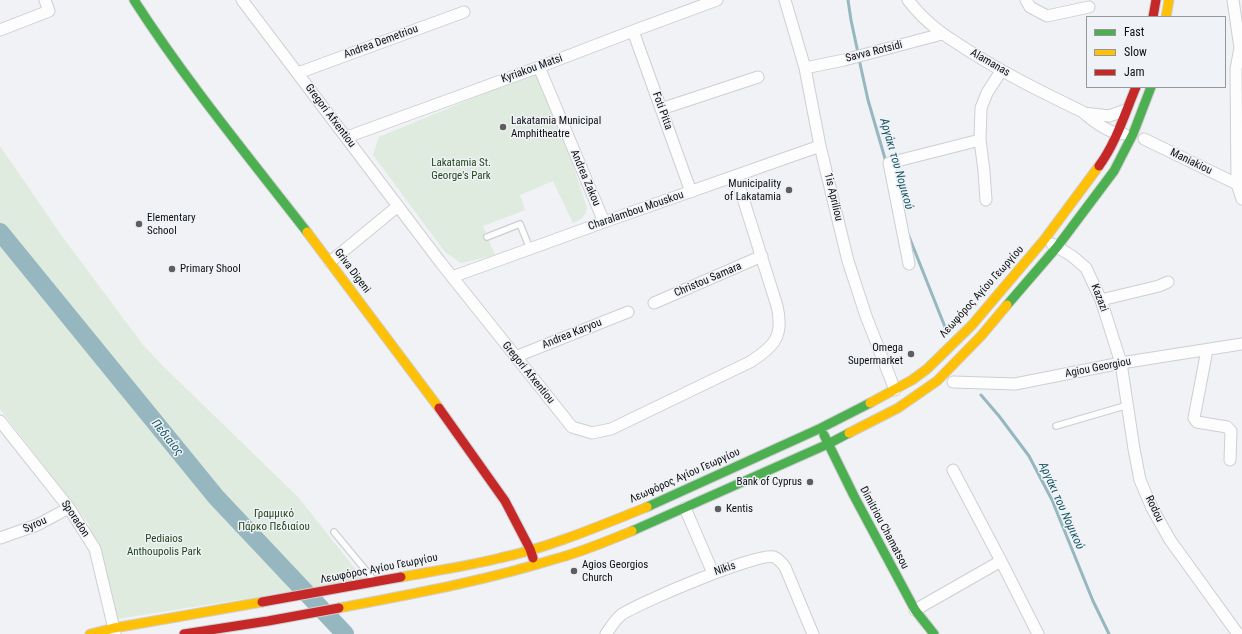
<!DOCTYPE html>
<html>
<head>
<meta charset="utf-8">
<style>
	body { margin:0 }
	#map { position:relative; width:1242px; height:634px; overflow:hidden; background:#f0f2f5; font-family:"Roboto Condensed",sans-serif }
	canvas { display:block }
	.legend { position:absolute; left:1086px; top:16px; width:140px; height:72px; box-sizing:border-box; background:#eff2f6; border:1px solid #95979a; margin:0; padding:5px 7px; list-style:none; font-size:12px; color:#0f0f11 }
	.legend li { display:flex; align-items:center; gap:8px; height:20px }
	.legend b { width:20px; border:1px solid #95979a }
</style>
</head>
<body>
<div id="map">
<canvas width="1242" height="634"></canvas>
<ul class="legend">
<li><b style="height:5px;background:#4caf50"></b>Fast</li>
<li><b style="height:5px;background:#ffc107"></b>Slow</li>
<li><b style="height:5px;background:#c62828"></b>Jam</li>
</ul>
</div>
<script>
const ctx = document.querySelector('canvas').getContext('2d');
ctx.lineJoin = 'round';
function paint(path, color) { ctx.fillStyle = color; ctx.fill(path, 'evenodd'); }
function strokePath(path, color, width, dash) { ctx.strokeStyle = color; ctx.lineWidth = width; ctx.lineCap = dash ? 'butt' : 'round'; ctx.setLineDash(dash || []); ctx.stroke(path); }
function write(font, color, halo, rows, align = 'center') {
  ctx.font = font + ' "Roboto Condensed",sans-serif'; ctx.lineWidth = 3; ctx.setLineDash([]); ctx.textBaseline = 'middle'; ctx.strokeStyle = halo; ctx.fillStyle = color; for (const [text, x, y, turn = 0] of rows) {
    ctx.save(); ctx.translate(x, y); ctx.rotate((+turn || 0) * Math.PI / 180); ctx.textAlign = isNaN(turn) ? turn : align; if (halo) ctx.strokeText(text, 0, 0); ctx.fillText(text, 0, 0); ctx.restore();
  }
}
const green = new Path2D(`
	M537 74 561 129 587 208C585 217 581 220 573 223L553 181 520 195 525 210 483 226 487 237 495 255 461 263 445 252 373 155 379 137 490 91Z
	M0 146 61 235 143 345 164 367 298 497 364 580 117 619 89 524 0 409Z`);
const stream = new Path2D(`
	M848 0 851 20 858 53
	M859 59 868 100 886 162
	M908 234 945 327
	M981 395 999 416 1029 456 1052 500 1093 601 1109 634`);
const river = new Path2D(`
	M0 232 216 497 345 634`);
const lane = new Path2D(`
	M487 237 520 224 530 249
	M1056 426 1128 405
	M334 532 373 579`);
const street = new Path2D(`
	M242 0 441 263 572 427 592 433 611 429 750 362C775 346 784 336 777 306L736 176
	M785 0 805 68 820 146 848 261 866 316 895 390
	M908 0C927 25 948 38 974 54 1009 76 1046 94 1083 112 1094 122 1109 134 1124 134
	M1026 0 1030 7 1047 16 1089 7
	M1233 0 1240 48 1236 69 1237 184 1242 199
	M0 30 49 11 45 0
	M633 31 691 192
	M539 67 604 222
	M805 68 844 60 942 34
	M298 73 464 12
	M661 109 758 77
	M1084 113 1109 116 1126 110
	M347 137 539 67 633 31 717 0
	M1144 139 1237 184
	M986 200 984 171 980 140 981 108 987 93 1001 71
	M1052 244 1072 256 1086 268 1101 300 1121 363 1134 449 1140 480 1152 508 1170 540 1238 634
	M330 262 398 206
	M909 264 889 163 980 140
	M452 277 604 222 820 146
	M1101 300 1159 286 1168 282
	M654 303 762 256
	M1207 350 1194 418 1197 422 1227 427 1231 431 1230 460
	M515 357 628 312
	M953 382 1015 384 1121 363 1242 344
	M0 421 69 508 95 549 115 633
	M953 470 1001 561 1038 634
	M685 508 713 573
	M0 538 37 525 69 508
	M915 610 1001 561
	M606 634C610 628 615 620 621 615 638 603 758 552 774 557 779 559 782 563 785 567L813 634`);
const fast = new Path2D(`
	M134 0C186 81 248 156 307 232
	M1007 305 1057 247 1114 171 1133 134 1151 87
	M824 435 854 496 915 610 934 634
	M647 507 821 428 870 403
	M632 531 828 444 849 433`);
const slow = new Path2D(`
	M1166 17 1169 0
	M307 232 439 408
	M870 403 912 380 927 369 972 325 1044 240 1099 166
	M849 433 898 408 937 381 981 336 1007 305
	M401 577C434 571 468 566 500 558 551 547 599 526 647 507
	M339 608C412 594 484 581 555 559 582 552 607 541 632 531
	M90 634 114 628 262 602`);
const jam = new Path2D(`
	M1153 17 1156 0
	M1099 166C1116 143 1125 113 1136 87
	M439 408 505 501 530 549 533 558
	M262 602 401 577
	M184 634 268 621 339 608`);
const markers = [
	[503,127,4,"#5e5e61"],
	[789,190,4,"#5e5e61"],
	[139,224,4,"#5e5e61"],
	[172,269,4,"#5e5e61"],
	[911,354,4,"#5e5e61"],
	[810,482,4,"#5e5e61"],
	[718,509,4,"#5e5e61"],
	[574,571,4,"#5e5e61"]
];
const streetNames = [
	["Andrea Demetriou",381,42,-20],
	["Savva Rotsidi",874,52,-14],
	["Alamanas",990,63,30],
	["Kyriakou Matsi",532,69,-20],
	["Foti Pitta",662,111,70],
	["Gregori Afxentiou",330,116,53],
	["Maniakiou",1191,162,26],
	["Andrea Zakou",585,178,67],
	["1is Apriliou",833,197,77],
	["Charalambou Mouskou",636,211,-19],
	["Griva Digeni",352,271,53],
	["Christou Samara",708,280,-23],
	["Λεωφόρος Αγίου Γεωργίου",982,292,-48],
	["Kazazi",1099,298,69],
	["Andrea Karyou",572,334,-22],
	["Agiou Georgiou",1098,368,-11],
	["Gregori Afxentiou",528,373,51],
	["Λεωφόρος Αγίου Γεωργίου",685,476,-24],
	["Rodou",1154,509,64],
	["Sporadon",75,519,56],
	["Syrou",35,525,-24],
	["Dimitriou Chamatsou",884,528,62],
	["Λεωφόρος Αγίου Γεωργίου",379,569,-11],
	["Nikis",725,569,-18]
];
const poiNames = [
	["Lakatamia Municipal",511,121],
	["Amphitheatre",511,134],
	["Municipality",781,184,"right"],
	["of Lakatamia",781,197,"right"],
	["Elementary",147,218],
	["School",147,231],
	["Primary Shool",180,269],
	["Omega",903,348,"right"],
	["Supermarket",903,361,"right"],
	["Bank of Cyprus",802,482,"right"],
	["Kentis",726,509],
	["Agios Georgios",582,565],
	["Church",582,578]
];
const parkNames = [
	["Lakatamia St.",461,163],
	["George's Park",461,176],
	["Γραμμικό",274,514],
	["Πάρκο Πεδιαίου",274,527],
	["Pediaios",164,539],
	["Anthoupolis Park",164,552]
];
const waterNames = [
	["Αργάκι του Νομικού",896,164,74],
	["Πεδιαίος",167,438,51],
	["Αργάκι του Νομικού",1061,506,66]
];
paint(green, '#deebde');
strokePath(stream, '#96b7c0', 3);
strokePath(river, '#96b7c0', 18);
strokePath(lane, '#cecfd2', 8);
strokePath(street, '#cecfd2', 13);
strokePath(fast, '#cecfd2', 11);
strokePath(slow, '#cecfd2', 11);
strokePath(jam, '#cecfd2', 11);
strokePath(lane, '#fdfdfe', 5.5);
strokePath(street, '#fdfdfe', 11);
strokePath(fast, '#4caf50', 9);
strokePath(slow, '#ffc107', 9);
strokePath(jam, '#c62828', 9);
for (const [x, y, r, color] of markers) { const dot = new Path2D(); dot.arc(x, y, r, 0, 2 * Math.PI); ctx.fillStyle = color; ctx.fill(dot); strokePath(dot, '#eff2f6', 1.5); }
write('11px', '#0f0f11', '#eff2f6', streetNames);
write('11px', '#0f0f11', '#eff2f6', poiNames, 'left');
write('11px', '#24471b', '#eff2f6', parkNames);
write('italic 12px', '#175764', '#eff2f6', waterNames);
</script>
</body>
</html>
